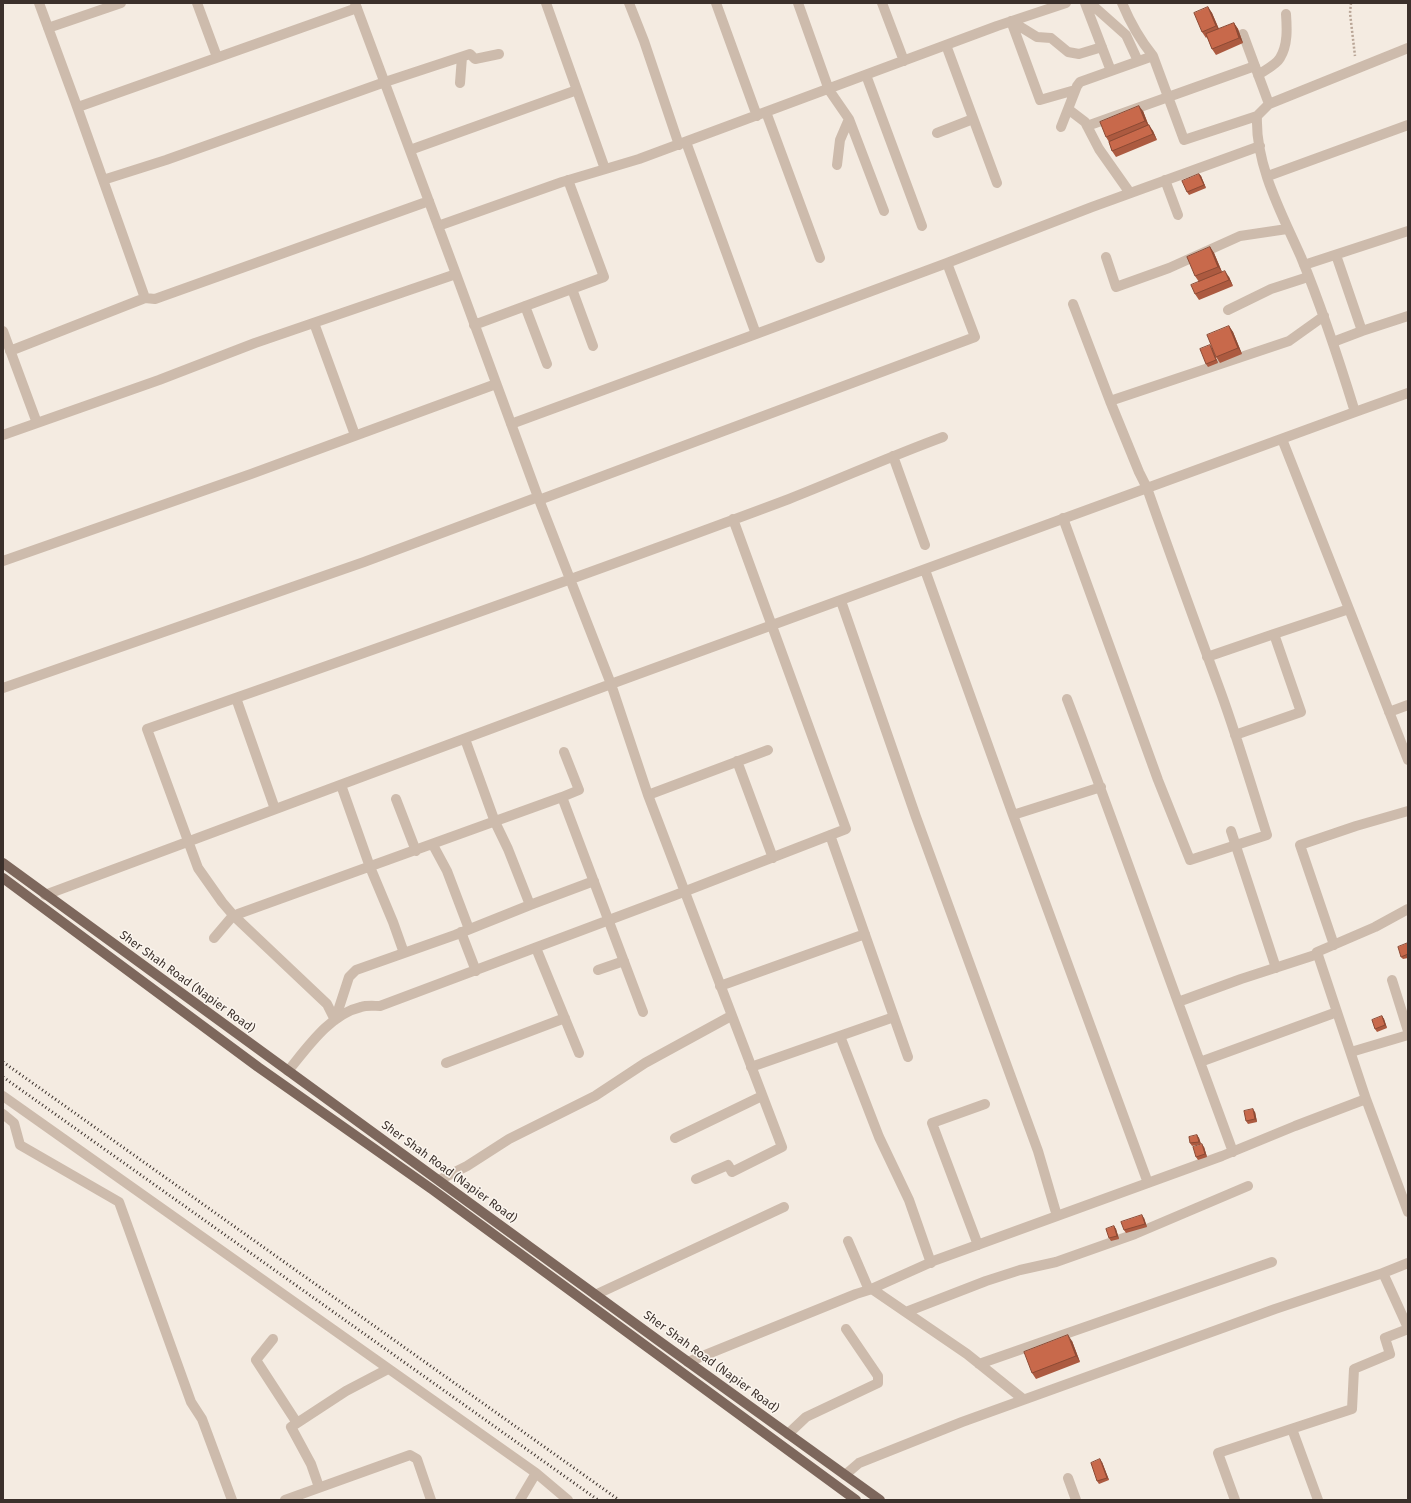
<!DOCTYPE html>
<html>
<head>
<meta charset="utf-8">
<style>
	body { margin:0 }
	#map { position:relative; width:1411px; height:1503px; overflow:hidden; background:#f4ebe1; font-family:"Fira Sans",sans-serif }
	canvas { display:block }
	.frame { position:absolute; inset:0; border:4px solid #3b302b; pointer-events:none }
</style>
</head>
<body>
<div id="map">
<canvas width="1411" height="1503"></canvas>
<div class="frame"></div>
</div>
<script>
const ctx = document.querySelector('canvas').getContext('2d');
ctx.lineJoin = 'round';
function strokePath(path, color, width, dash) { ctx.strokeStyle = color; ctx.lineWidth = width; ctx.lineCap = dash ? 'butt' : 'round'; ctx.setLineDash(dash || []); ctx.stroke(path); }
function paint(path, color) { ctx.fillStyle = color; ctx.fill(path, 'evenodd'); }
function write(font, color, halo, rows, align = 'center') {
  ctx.font = font + ' "Fira Sans",sans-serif'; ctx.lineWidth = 3; ctx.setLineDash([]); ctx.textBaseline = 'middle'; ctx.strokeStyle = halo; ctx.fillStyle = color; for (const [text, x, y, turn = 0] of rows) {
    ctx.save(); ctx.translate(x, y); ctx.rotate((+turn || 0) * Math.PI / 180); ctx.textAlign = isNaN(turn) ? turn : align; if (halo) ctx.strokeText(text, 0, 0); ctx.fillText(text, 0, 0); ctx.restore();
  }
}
const path = new Path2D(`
	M1351 3 1350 13 1355 56`);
const minor = new Path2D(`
	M39 3 75 101 145 298 155 299 429 201
	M197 3 217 57
	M546 3 605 169
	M629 3 644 41 679 145
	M716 3 757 116
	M798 3 829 90 849 119 884 211
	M882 3 904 61
	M1085 3 1111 71
	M1090 3 1126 35 1138 61
	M1122 3C1130 22 1140 40 1153 56
	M1011 21 1040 100 1075 90
	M1011 21 1037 37 1051 38 1068 52 1079 54 1102 47
	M48 28 121 3
	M1243 34 1269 104
	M946 45 997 183
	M866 75 922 226
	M1258 75C1265 70 1276 65 1280 58 1288 45 1287 28 1286 14
	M460 83 462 57
	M78 107 357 8
	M1068 109 1085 122 1099 149 1130 193
	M766 112 820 258
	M1087 126 1255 66
	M1061 127 1077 86 1080 82 1153 56 1184 140 1257 116
	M937 133 973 119
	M686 142 756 334
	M410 150 577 90
	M837 165 840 140 849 119
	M1268 176 1408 125
	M103 180 166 160 385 82 470 54 475 59 499 54
	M1165 180 1178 215
	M438 226 562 182 639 159 997 26 1066 3
	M1106 257 1116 287 1169 268 1240 236 1287 229
	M947 263 1092 207 1260 146
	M1304 265 1408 231
	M456 274 538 497 611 684 648 795
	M572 289 593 346
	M1073 304 1110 401 1289 341 1324 316
	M525 306 547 364
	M1228 310 1271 289 1308 277
	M314 323 355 435
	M474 325 604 277 568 180
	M3 331 37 423
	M1362 331 1408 316
	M1333 342 1362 331 1336 255
	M10 351 145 298
	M1355 412 1408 393
	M511 424 756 334 947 263 975 337 539 500
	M3 435 159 380 255 343 456 274 355 3
	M893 456 925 545
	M1063 518 1158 780 1190 860 1267 835C1252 788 1238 740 1221 693 1196 625 1171 557 1147 488L1139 472 1110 401
	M3 561 251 474 496 384
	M925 570 1013 815
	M841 601 916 817 1038 1151 1057 1216
	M1349 609 1408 760
	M1274 634 1349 609 1282 439
	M1207 657 1274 634 1301 712 1235 735
	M3 688 364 562 538 497
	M236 698 275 809
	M1067 699C1113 819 1155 941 1200 1062
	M1389 712 1408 705
	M465 739 495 822 508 849 530 905 594 881
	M564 752 579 790 562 797 643 1012
	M737 761 773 858
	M341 785 370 867 393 922 404 953
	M1101 787 1013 815 1148 1183
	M396 799 416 851
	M1231 831 1276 968
	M830 835 908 1057
	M433 845 447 871 469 929
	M45 895 611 684 1355 412C1339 360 1322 308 1301 257 1282 214 1255 165 1257 116L1269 104 1408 48
	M461 932 476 971
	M214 938 231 918 238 914 562 797
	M1334 945 1300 845 1356 826 1408 811
	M536 948 579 1053
	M598 970 624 961
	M1392 980 1408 1031
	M720 986 865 934
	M1178 1002 1241 979 1318 954
	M335 1020 327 1004 234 916 222 902 198 868 147 729C362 654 576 579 789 499 840 479 891 456 943 437
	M335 1020 349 977 356 970 455 935 530 905
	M840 1036 879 1137 909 1200 931 1263
	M1351 1052 1408 1035
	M446 1063 565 1018
	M751 1067 894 1017
	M288 1071C307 1048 330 1014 361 1007 367 1005 374 1006 380 1006L673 896 846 829 733 519
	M3 1096 536 1473 568 1500
	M1366 1099 1317 952 1375 927 1408 909
	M3 1114 14 1123 20 1145 119 1202 191 1402 202 1419 232 1500
	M675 1138 762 1096
	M1233 1152 1200 1062 1337 1012
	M696 1179 728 1165 732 1172 782 1147 648 795 768 750
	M439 1180 467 1166 509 1139 595 1096 645 1063 731 1016
	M848 1241 869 1290 936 1260 1222 1156 1295 1126 1366 1099 1408 1212
	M978 1245 932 1123 985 1104
	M1408 1263 1383 1273 1408 1328
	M595 1295 784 1207
	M906 1312 986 1281 1020 1270 1056 1262 1135 1234 1248 1186
	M273 1339 256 1360 297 1423
	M688 1362 856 1294 872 1289 967 1354 1023 1399
	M979 1364 1272 1262
	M1292 1429 1318 1500
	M788 1434 806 1417 878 1383V1376L846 1329
	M845 1475 859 1463 962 1422 1275 1309 1383 1273
	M1068 1478 1076 1500
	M319 1487 311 1464 291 1427 346 1391 388 1369
	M285 1500 410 1455 417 1459 431 1500
	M520 1500 536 1473
	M1235 1500 1218 1453 1352 1409 1354 1369 1390 1354 1385 1338 1408 1329`);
const major = new Path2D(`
	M3 863 659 1341 880 1500
	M3 878 258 1067 433 1190 856 1500`);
const rail = new Path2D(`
	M3 1062 619 1500
	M3 1077 598 1500`);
const wall = new Path2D(`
	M1208 7 1212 13 1219 29 1234 23 1238 29 1243 43 1216 55 1212 49 1207 37 1206 38 1202 32Z
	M1143 111 1149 126 1153 131 1157 140 1116 157 1112 151 1109 142 1106 137Z
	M1199 174 1201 176 1206 188 1189 195 1187 192Z
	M1210 247 1214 253 1222 272 1229 277 1233 286 1199 300 1195 294 1199 282 1195 276Z
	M1229 326 1233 332 1242 354 1220 363 1216 357Z
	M1212 348 1218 363 1208 367 1206 364Z
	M1408 943V958L1403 959 1401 957Z
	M1382 1016 1384 1019 1387 1028 1377 1032 1375 1029Z
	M1255 1112 1257 1122 1248 1124 1246 1121Z
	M1197 1135 1199 1138 1201 1144 1192 1146 1190 1143Z
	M1204 1147 1207 1157 1198 1160 1196 1157Z
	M1144 1218 1147 1227 1126 1233 1124 1230Z
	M1114 1226 1116 1229 1119 1239 1111 1241 1109 1238Z
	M1072 1341 1080 1362 1036 1379 1032 1373Z
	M1102 1462 1109 1480 1099 1484 1097 1481Z`);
const shadedWall = new Path2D(`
	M1208 7 1212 13 1220 32 1216 26Z
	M1234 23 1238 29 1243 43 1239 38Z
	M1139 106 1143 111 1149 127 1145 121Z
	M1149 125 1153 131 1157 140 1153 134Z
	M1199 174 1201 176 1206 188 1204 185Z
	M1210 247 1214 253 1222 272 1218 267Z
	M1225 271 1229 277 1233 286 1229 280Z
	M1229 326 1233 332 1242 354 1238 348Z
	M1210 345 1212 348 1218 363 1216 360Z
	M1382 1016 1384 1019 1387 1028 1385 1025Z
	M1253 1109 1255 1112 1257 1122 1255 1119Z
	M1197 1135 1199 1138 1201 1144 1199 1142Z
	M1202 1144 1204 1147 1207 1157 1205 1154Z
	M1142 1215 1144 1218 1147 1227 1145 1224Z
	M1114 1226 1116 1229 1119 1239 1117 1236Z
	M1068 1335 1072 1341 1080 1362 1076 1356Z
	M1100 1459 1102 1462 1109 1480 1107 1478Z`);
const building = new Path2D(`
	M1208 7 1216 26 1202 32 1194 13Z
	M1234 23 1239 38 1212 49 1206 34Z
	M1139 106 1145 121 1106 137 1100 122Z
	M1149 125 1153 134 1112 151 1109 142Z
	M1199 174 1204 185 1187 192 1182 181Z
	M1210 247 1218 267 1195 276 1187 257Z
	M1225 271 1229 280 1195 294 1191 285Z
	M1229 326 1238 348 1216 357 1207 335Z
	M1210 345 1216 360 1206 364 1200 349Z
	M1408 943V954L1401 957 1398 947Z
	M1382 1016 1385 1025 1375 1029 1372 1020Z
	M1253 1109 1255 1119 1246 1121 1244 1111Z
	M1197 1135 1199 1142 1190 1143 1189 1137Z
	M1202 1144 1205 1154 1196 1157 1193 1147Z
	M1142 1215 1145 1224 1124 1230 1121 1222Z
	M1114 1226 1117 1236 1109 1238 1106 1229Z
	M1068 1335 1076 1356 1032 1373 1024 1352Z
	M1100 1459 1107 1478 1097 1481 1091 1463Z`);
const streetNames = [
	["Sher Shah Road (Napier Road)",187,982,36],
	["Sher Shah Road (Napier Road)",449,1172,36],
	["Sher Shah Road (Napier Road)",711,1362,36]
];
strokePath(path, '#b9a596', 2.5, [2, 2]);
strokePath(minor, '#cdbbac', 10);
strokePath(major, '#7d675c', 10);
strokePath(rail, '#3b302b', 3, [1, 3]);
paint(wall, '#ac5a40');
paint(shadedWall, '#8c4a34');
paint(building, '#c8694b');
strokePath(building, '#8c4a34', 1);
write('12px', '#3b302b', '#fbf5ee', streetNames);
</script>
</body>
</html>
